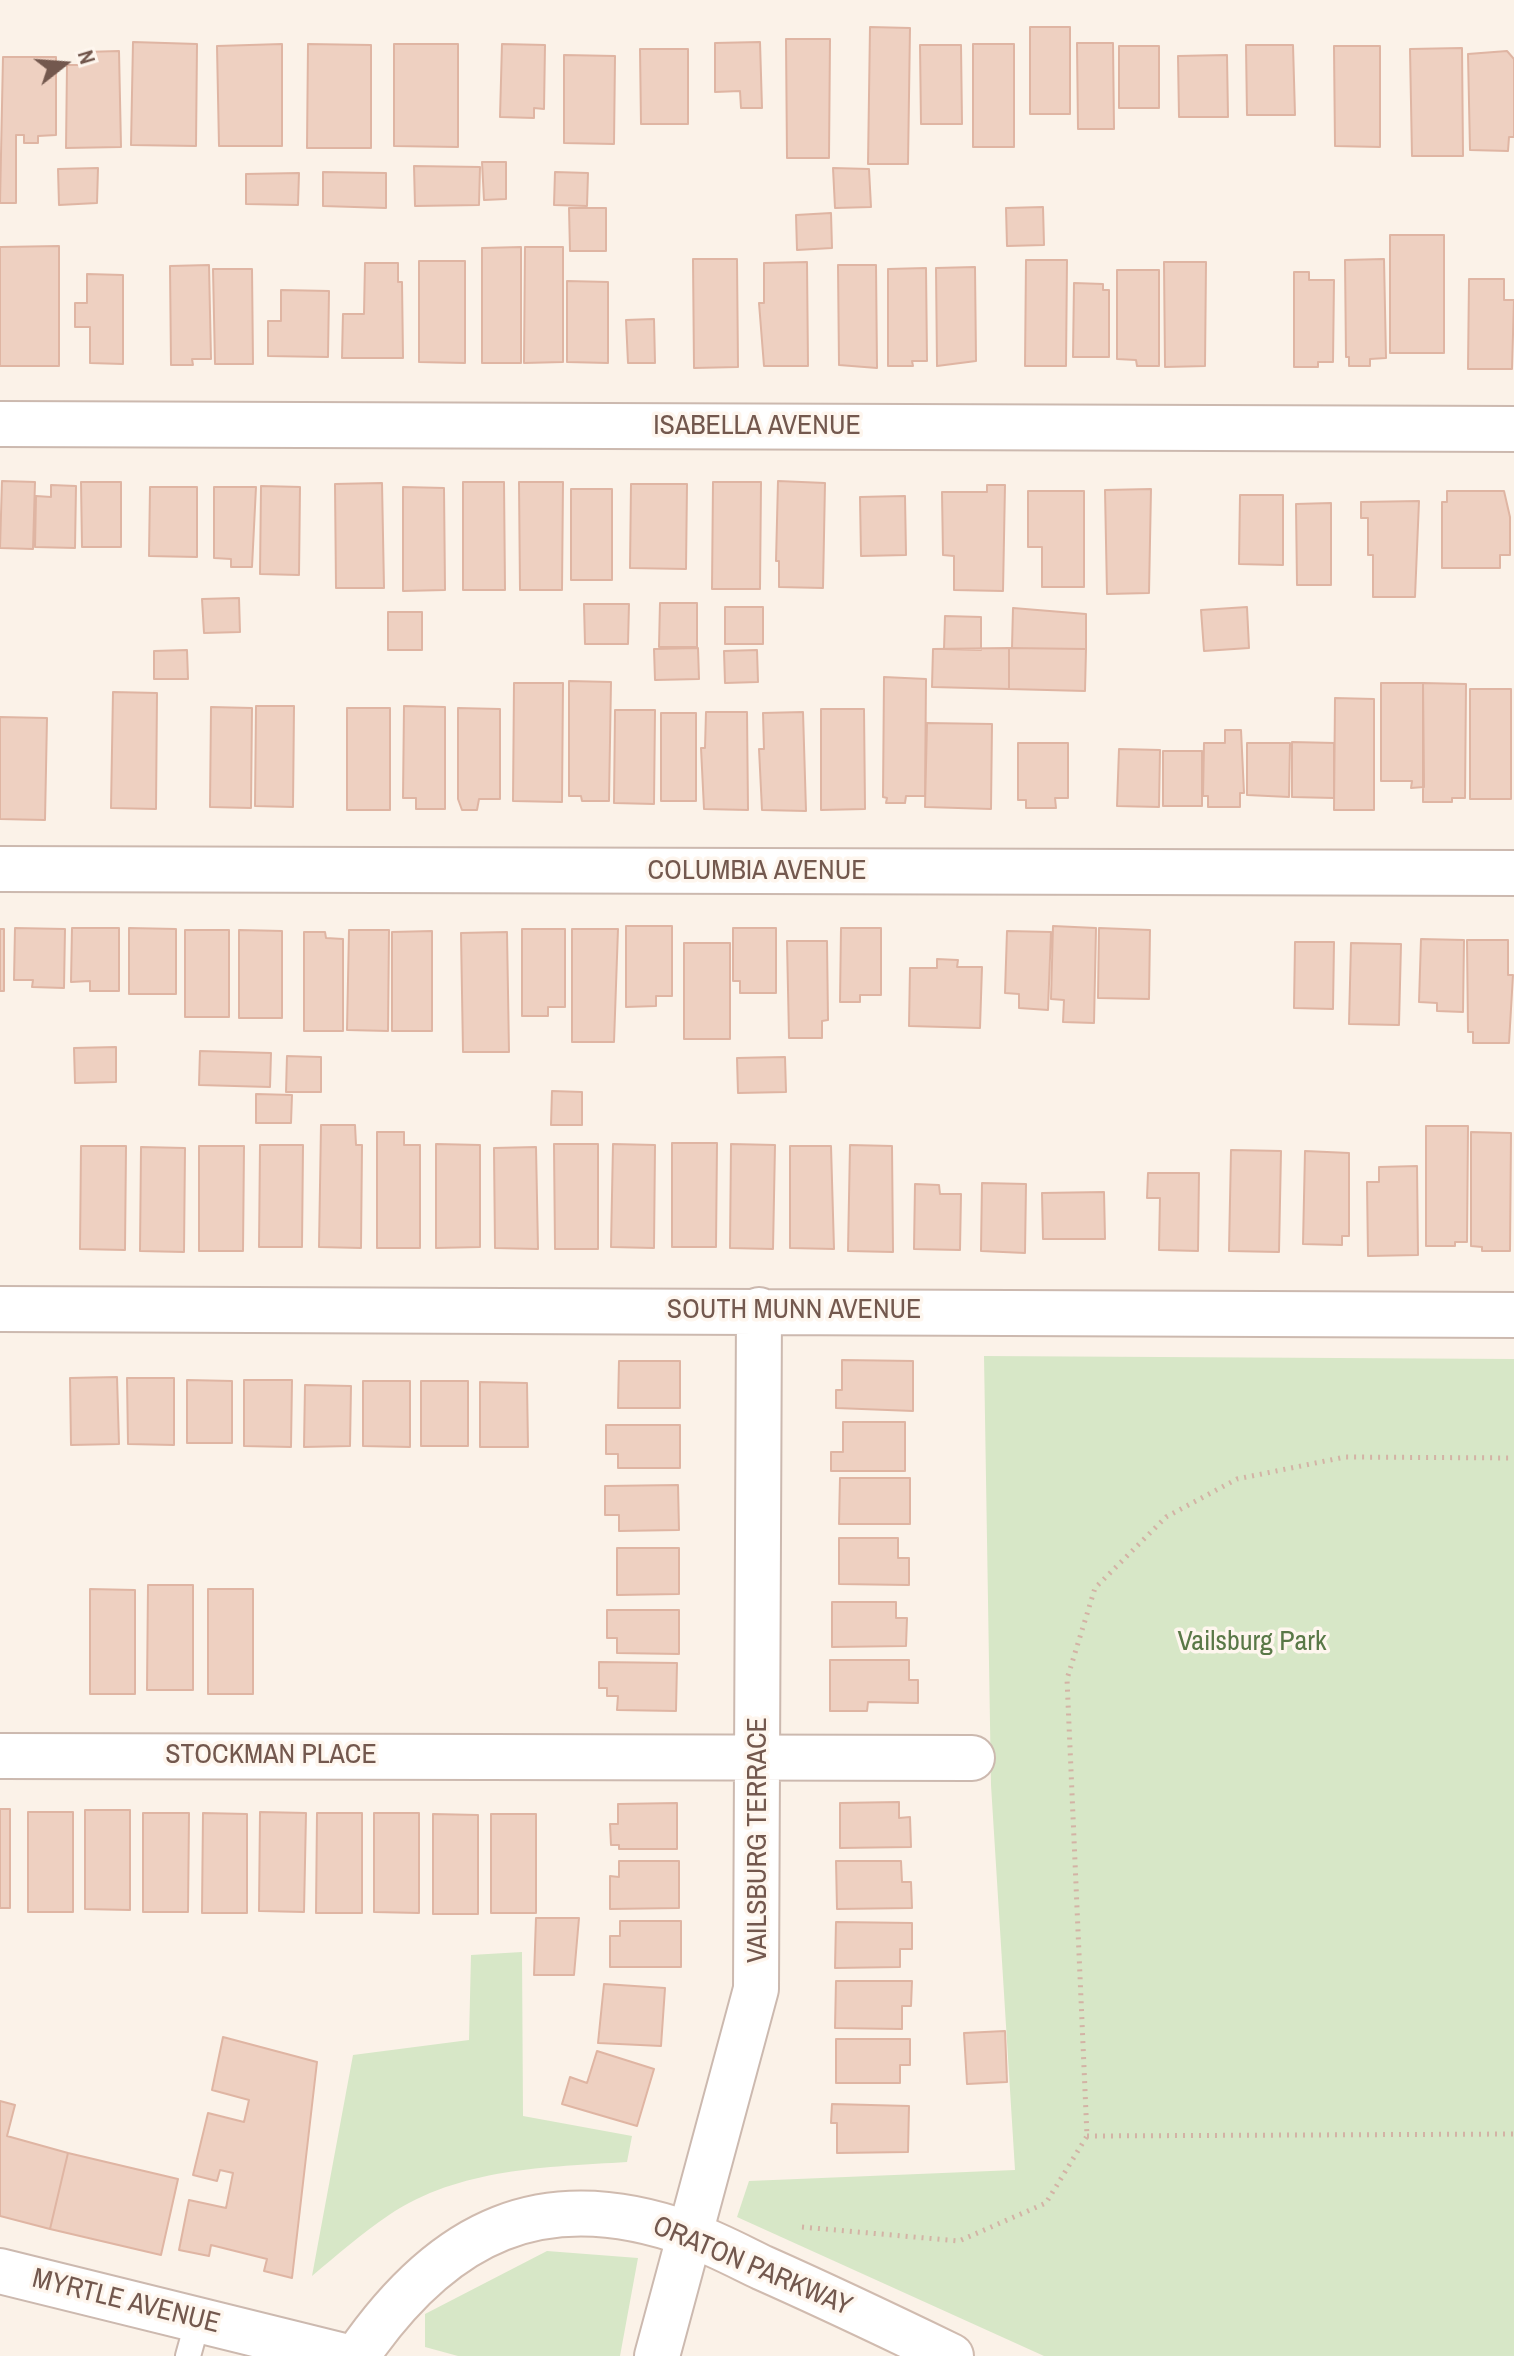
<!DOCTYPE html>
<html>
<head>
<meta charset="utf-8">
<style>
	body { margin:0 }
	#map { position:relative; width:1514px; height:2356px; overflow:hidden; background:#fbf2e8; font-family:"Archivo Narrow",sans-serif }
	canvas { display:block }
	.north { position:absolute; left:24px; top:24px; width:80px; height:80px; -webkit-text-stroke:6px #fef6ee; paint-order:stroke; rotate:73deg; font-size:22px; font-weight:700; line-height:32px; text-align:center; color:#73584e }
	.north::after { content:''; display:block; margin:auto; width:28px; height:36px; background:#73584e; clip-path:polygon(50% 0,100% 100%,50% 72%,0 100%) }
</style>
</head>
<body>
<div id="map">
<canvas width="1514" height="2356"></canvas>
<div class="north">N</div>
</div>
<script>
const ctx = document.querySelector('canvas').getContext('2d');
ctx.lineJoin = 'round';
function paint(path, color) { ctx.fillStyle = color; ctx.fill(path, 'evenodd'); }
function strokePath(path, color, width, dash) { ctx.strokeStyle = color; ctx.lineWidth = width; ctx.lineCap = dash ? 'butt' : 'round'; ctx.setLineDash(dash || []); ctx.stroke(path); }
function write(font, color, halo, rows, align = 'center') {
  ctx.font = font + ' "Archivo Narrow",sans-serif'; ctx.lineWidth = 7; ctx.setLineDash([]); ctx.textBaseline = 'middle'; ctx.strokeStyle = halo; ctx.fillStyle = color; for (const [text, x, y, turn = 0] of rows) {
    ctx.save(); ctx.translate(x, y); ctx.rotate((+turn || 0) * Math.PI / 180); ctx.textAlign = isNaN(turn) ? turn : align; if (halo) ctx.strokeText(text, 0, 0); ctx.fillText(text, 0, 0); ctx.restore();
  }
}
const green = new Path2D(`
	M984 1356 1514 1359V2356H1044L737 2217 749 2181 1015 2170 991 1785Z
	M522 1952 523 2116 632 2136 627 2162C547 2167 459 2168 389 2215 362 2233 337 2255 312 2276L353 2055 469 2040 471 1955Z
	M547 2251 638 2258 620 2356H458L425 2347V2314Z`);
const building = new Path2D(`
	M870 27 910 28 908 164H868Z
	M1030 27H1070V114H1030Z
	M786 39H830L829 158H787Z
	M133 42 197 44 196 146 131 145Z
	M760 42 762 108H741L740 91 715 92V43Z
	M1077 43H1113L1114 129H1078Z
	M282 44V146H219L217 46Z
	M308 44 371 45V148H307Z
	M394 44H458V147L394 146Z
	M502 44 545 45 544 109 534 108V118L500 117Z
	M973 44H1014V147H973Z
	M920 45H961L962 124H921Z
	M1246 45H1293L1295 115H1247Z
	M1119 46H1159V108H1119Z
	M1334 46H1380V147L1335 146Z
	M1462 48 1463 156H1412L1410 49Z
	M640 49H688V124H641Z
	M119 51 121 147 66 148 67 65H85V52Z
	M1507 51 1514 59V137H1509L1508 151 1470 150 1468 54Z
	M564 55 615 56 614 144 564 143Z
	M1227 55 1228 117H1179L1178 56Z
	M3 57H56V135L38 136V143H24V135H16V203H0Z
	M482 162H506V199L484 200Z
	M414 166 480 167 479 205 415 206Z
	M98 168 97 203 59 205 58 169Z
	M833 168 869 169 871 207 835 208Z
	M323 172 386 173V208L323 206Z
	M555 172 588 173 587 206 554 205Z
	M299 173 298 205 246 204V174Z
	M1043 207 1044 245 1007 246 1006 208Z
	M569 208H606V251H570Z
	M831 213 832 248 797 250 796 215Z
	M1390 235H1444V353H1390Z
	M59 246V366H0V247Z
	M521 247V363H482V248Z
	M525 247H563V362L524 363Z
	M693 259H737L738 367 694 368Z
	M1384 259 1386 358 1370 359V366H1349V357H1346L1345 260Z
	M1026 260H1067L1066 366H1025Z
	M419 261H465V363L419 362Z
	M807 262 808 366H764L759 303H764V263Z
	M1164 262H1206L1205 366 1165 367Z
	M365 263H398V282H402L403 358H342L343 314H364Z
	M209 265 211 359H192L193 365H171L170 266Z
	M838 265H876L877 368 839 365Z
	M975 267 976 361 937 366 936 268Z
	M926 268 927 361H912L913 366H888V269Z
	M213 269H252L253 364H215Z
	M1117 270H1159V366H1137L1136 360 1117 359Z
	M1294 272H1309V280H1334L1333 362H1318V367H1294Z
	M87 274 123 275V364L90 363V327H75V303H87Z
	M1469 279H1504V300H1514L1512 369H1468Z
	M567 281 608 282V363L567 362Z
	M1074 283 1103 284V290H1109V357H1073Z
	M281 290 329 291 328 357 268 356V321H281Z
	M654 319 655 363H628L626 320Z
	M2 481 35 482 33 549 0 548Z
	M778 481 825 483 823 588 779 587V561H776Z
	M81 482H121V547H82Z
	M463 482H504L505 590H463Z
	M519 482H563L562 590H520Z
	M713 482H761L760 589H712Z
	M382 483 384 588H336L335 484Z
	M631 484H687L686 569 630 568Z
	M51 485 76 486 75 548 35 547 36 496 51 497Z
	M987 485H1005L1003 591 954 590V556L943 555 942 492H987Z
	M261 486 300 487 299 575 260 574Z
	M150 487H197V557L149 556Z
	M214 487H256L252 567H231V559L214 558Z
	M403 487 444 488 445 590 403 591Z
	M571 489H612V580H571Z
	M1151 489 1149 593 1107 594 1105 490Z
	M1028 491H1084V587H1042V547H1028Z
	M1447 491H1504L1510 517V555H1500V568H1442V502H1447Z
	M1240 495H1283V565L1239 564Z
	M905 496 906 555 861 556 860 497Z
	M1419 501 1415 597H1373V555H1368V518H1361V502Z
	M1331 503V585H1297L1296 504Z
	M239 598 240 632 204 633 202 599Z
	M660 603H697V647H659Z
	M584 604H629L628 644H585Z
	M725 607H763V644H725Z
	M1247 607 1249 648 1204 651 1201 610Z
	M1013 608 1086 614V649L1012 648Z
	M388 612H422V650H388Z
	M945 616 981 617V650L944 649Z
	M698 648 699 679 655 680 654 649Z
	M1009 648 1086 649 1085 691 1009 689Z
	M1009 648V689L932 687 933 649Z
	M187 650 188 679H154V651Z
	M757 650 758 682 725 683 724 651Z
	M884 677 926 679 925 796H906L905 803H886L887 798 883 797Z
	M569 681 611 682 609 801H582L581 796H569Z
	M514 683H563L562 802 513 801Z
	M1381 683H1423L1424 787 1411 788 1412 781H1381Z
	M1423 683 1466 684 1465 798H1452V802H1423Z
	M1470 689H1511V799H1470Z
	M113 692 157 693 156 809 111 808Z
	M1335 698 1374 699V810H1334Z
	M256 706H294L293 807 255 806Z
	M404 706 445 707V809H416V798H403Z
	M211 707 252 708 251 808 210 807Z
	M347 708H390V810H347Z
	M458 708 500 709V799H479L477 810H462L458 799Z
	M821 709H864L865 809 821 810Z
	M615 710H655L654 804 614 803Z
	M706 712H747L748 810 704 809 701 748H705Z
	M803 712 806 811 762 810 759 749H764L763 713Z
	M661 713H696V801H661Z
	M0 717 47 718 45 820 0 819Z
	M927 723 992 724 991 809 925 807Z
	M1225 730H1241L1244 793H1240V807H1208V796H1203L1204 743H1225Z
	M1292 742 1334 743V798L1292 797Z
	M1018 743H1068V798H1055L1056 808H1026V800H1018Z
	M1247 743H1290L1289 797 1247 795Z
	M1119 749 1160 750 1159 807 1117 806Z
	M1163 751H1202V806H1163Z
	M626 926H672V996H656V1006L626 1007Z
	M1053 926 1096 928 1094 1023 1063 1022 1064 1000 1051 999Z
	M15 928 65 929 64 988 32 987 33 980H14Z
	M72 928H119V991H90V981L71 982Z
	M129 928 176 929V994H129Z
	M733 928H776V993H740V981H733Z
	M841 928H881V995H860V1002H840Z
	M1099 928 1150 930 1149 999 1098 998Z
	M0 929H4V991H0Z
	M522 929H565V1007H548V1016H522Z
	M572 929H618L614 1042H572Z
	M185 930H229V1017H185Z
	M239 930 282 931V1018H239Z
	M349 930H389L388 1031 347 1030Z
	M432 931V1031H392V932Z
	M1007 931 1051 932 1048 1010 1019 1008V994L1005 993Z
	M304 932H325L326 938 343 939V1031H304Z
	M507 932 509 1052H463L461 933Z
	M1421 939 1464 940 1463 1012 1437 1011V1003L1419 1002Z
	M1467 940H1508V975H1513L1509 1043H1473V1032H1468Z
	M787 941H827L828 1020 822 1021V1038H789Z
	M1295 942H1334L1333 1009 1294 1008Z
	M684 943H730V1039H684Z
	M1351 943 1401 944 1399 1025 1349 1024Z
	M937 959 958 960 957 967H982L980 1028 909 1026 910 968H937Z
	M116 1047V1082L75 1083 74 1048Z
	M200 1051 271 1053 270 1087 199 1085Z
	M287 1056 321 1057V1092H286Z
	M785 1057 786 1092 738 1093 737 1058Z
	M552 1091 582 1092V1125H551Z
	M256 1094 292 1095 291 1123H256Z
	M321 1125H355L356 1145H362L361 1248 319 1247Z
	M1426 1126H1468L1467 1242H1455V1246H1426Z
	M377 1132H404V1145H420V1248H377Z
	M1471 1132 1511 1133 1510 1251H1482V1247L1471 1246Z
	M672 1143H717L716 1247H672Z
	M436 1144 480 1145V1247L436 1248Z
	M554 1144H598V1249H555Z
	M613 1144 655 1145 654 1248 611 1247Z
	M731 1144 775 1145 773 1249 730 1248Z
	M260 1145H303L302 1247H259Z
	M850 1145 892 1146 893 1252 848 1251Z
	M81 1146H126L125 1250 80 1249Z
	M199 1146H244L243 1251H199Z
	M790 1146H831L834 1249 790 1248Z
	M141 1147 185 1148 184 1252 140 1251Z
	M536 1147 538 1249 495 1248 494 1148Z
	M1231 1150 1281 1151 1279 1252 1229 1251Z
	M1305 1151 1349 1153V1236H1342V1245L1303 1244Z
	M1417 1166 1418 1255 1368 1256 1367 1182H1379V1167Z
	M1148 1173H1199L1198 1251 1159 1250 1160 1198H1147Z
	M982 1183 1026 1184 1025 1253 981 1251Z
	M915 1184 939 1185 940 1194H961L960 1250 914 1249Z
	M1104 1192 1105 1239H1043L1042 1193Z
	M842 1360 913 1361V1411L836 1408V1390H842Z
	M619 1361H680V1408H618Z
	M117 1377 119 1444 71 1445 70 1378Z
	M127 1378H174V1445L128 1444Z
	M187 1380 232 1381V1443H187Z
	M244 1380H292L291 1447 244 1446Z
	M363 1381H410V1447L363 1446Z
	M421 1381H468V1446H421Z
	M480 1382 527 1383 528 1447H480Z
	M305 1385 351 1386 350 1446 304 1447Z
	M843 1422H905V1471H831V1452H843Z
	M606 1425H680V1468H618V1454H606Z
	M840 1478H910V1524H839Z
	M678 1485 679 1530 619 1531V1515H605V1486Z
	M839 1538H898V1558H909V1585L839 1584Z
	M617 1548H679V1594L617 1595Z
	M148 1585H193V1690H147Z
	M90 1589 135 1590V1694H90Z
	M208 1589H253V1694H208Z
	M832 1602H896V1618H907L906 1646 832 1647Z
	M607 1610H679V1654L617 1653V1638H607Z
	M830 1660H909V1680H918V1703L868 1702 867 1711H830Z
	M599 1662 677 1663 676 1711 617 1710 618 1696H607V1688H599Z
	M899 1802V1818L910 1817 911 1847 840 1848V1803Z
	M677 1803V1849H619V1845H611L610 1824H618V1804Z
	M0 1809H10V1908H0Z
	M85 1810H130V1910L85 1909Z
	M28 1812H73V1912H28Z
	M260 1812 306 1813 304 1912 259 1911Z
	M143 1813H189L188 1912H143Z
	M203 1813 247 1814V1913H202Z
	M317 1813H362V1913H316Z
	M374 1813H419V1913L374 1912Z
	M433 1814 478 1815V1914H433Z
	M491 1814H536V1913H491Z
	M619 1861H679V1908L610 1909V1876L619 1877Z
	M836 1861H901L902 1882H911L912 1908 837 1909Z
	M536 1918H579L574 1975H534Z
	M620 1921H681V1967H610V1936H620Z
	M836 1922 912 1923V1949H900V1967L835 1968Z
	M836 1981H912L911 2006H902V2029L835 2028Z
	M604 1984 665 1988 661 2046 598 2043Z
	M1005 2031 1007 2082 967 2084 964 2033Z
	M223 2037 317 2062 292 2278 264 2271 267 2259 211 2245 209 2256 179 2250 189 2200 226 2208 233 2173 220 2170 217 2181 193 2175 208 2113 244 2122 249 2100 212 2090Z
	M836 2039H910V2065H900V2083H836Z
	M597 2051 654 2069 637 2126 562 2104 570 2077 587 2083Z
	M0 2101 15 2105 7 2136 68 2153 50 2229 0 2216Z
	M832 2104 909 2106 908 2152 837 2153V2123H831Z
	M68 2153 178 2179 161 2255 50 2229Z`);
const path = new Path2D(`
	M1087 2136 1514 2134
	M802 2227 959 2241 1046 2203 1087 2136 1067 1679 1095 1588 1166 1517 1237 1479 1345 1457 1514 1458`);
const service = new Path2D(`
	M188 2356 198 2320`);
const minor = new Path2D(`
	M0 424 1514 429
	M0 869 1514 873
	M0 1309 1514 1315
	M0 1756 972 1758
	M657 2356 756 1989 759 1310`);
const tertiary = new Path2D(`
	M0 2271 344 2356`);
const secondary = new Path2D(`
	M357 2356C443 2231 543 2181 691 2235 716 2244 740 2257 763 2268 826 2296 889 2326 951 2356`);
const streetNames = [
	["ISABELLA AVENUE",757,426],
	["COLUMBIA AVENUE",757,871],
	["SOUTH MUNN AVENUE",794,1310],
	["STOCKMAN PLACE",271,1755],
	["VAILSBURG TERRACE",758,1840,-90],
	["ORATON PARKWAY",752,2267,23],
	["MYRTLE AVENUE",126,2302,14]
];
const parkNames = [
	["Vailsburg Park",1252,1642]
];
paint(green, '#d7e7c7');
paint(building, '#eed0c1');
strokePath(building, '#dfb5a3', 2);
strokePath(service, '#ccb9af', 28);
strokePath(minor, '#ccb9af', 48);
strokePath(tertiary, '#ccb9af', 48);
strokePath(secondary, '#d0bbaf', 48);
strokePath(path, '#d3b3a5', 5, [2, 6]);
strokePath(service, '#fff', 24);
strokePath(minor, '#fff', 44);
strokePath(tertiary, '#fff', 44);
strokePath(secondary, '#fff', 44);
write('28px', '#73584e', '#fef6ee', streetNames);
write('28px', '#597847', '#fef6ee', parkNames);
</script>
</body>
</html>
